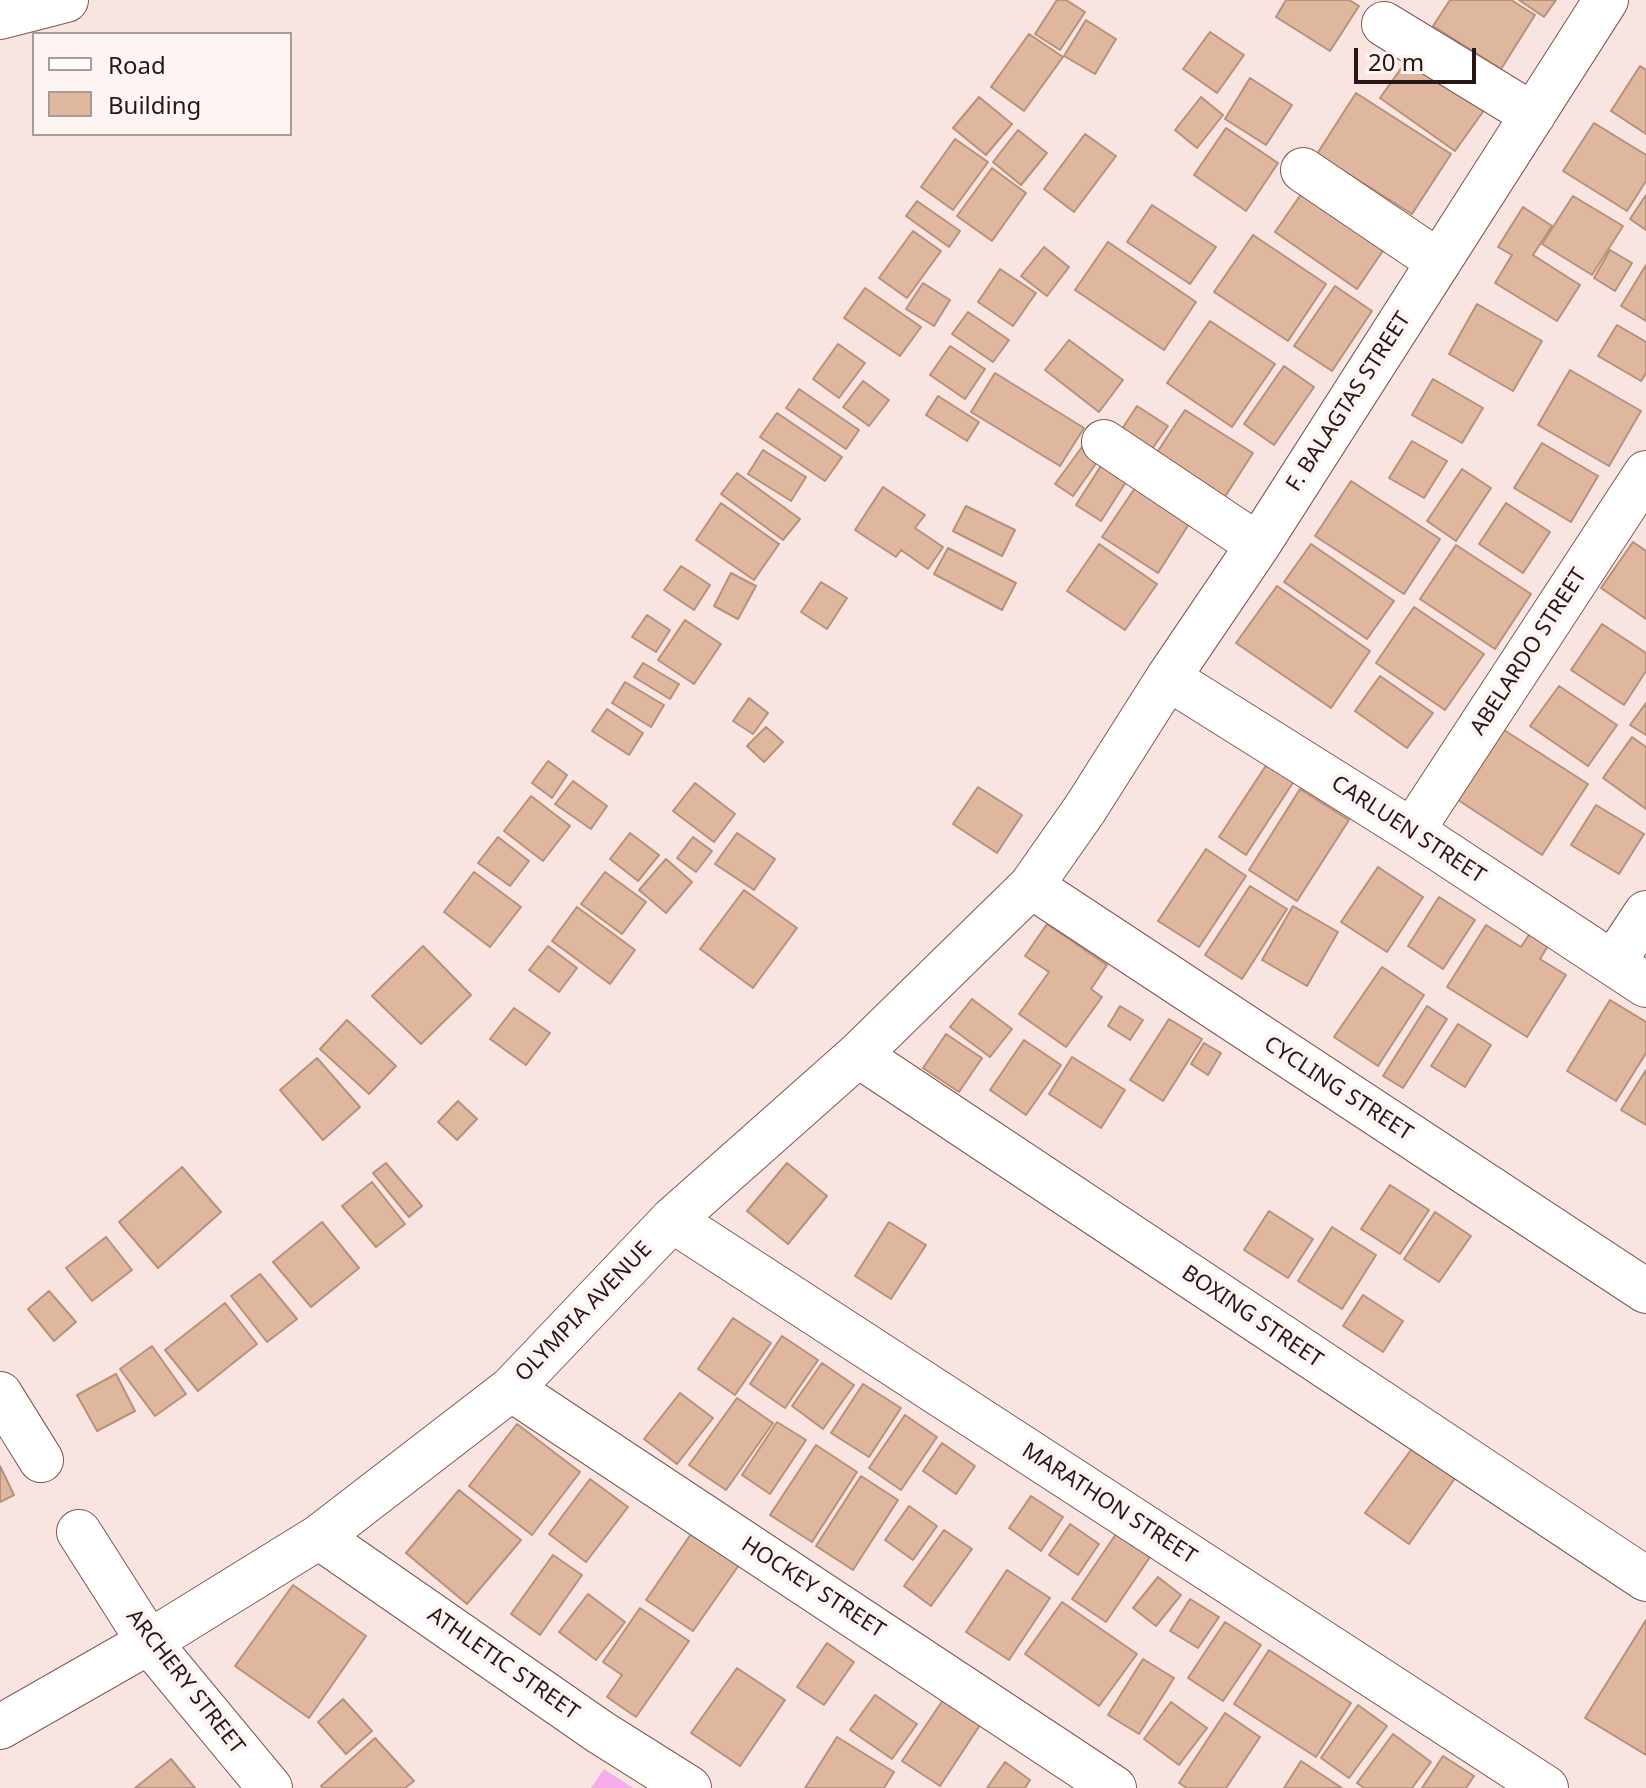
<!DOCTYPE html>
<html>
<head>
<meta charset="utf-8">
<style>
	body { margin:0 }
	#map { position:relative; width:1646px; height:1788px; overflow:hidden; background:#f8e4e0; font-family:"Noto Sans",sans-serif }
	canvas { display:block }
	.legend { position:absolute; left:32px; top:32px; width:260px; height:104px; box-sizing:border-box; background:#fef4f2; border:2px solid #a89c99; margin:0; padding:10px 14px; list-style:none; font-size:24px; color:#281714 }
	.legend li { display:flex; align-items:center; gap:16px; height:40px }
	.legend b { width:40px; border:2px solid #a89c99 }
	.scale { position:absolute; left:1354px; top:48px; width:122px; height:36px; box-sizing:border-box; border:4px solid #281714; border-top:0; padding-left:10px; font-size:24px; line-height:28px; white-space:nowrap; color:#281714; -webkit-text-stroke:6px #fef4f2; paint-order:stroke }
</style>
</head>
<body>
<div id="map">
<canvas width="1646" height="1788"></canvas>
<ul class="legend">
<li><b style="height:10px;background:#fff"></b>Road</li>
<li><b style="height:22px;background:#dfb69e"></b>Building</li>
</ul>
<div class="scale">20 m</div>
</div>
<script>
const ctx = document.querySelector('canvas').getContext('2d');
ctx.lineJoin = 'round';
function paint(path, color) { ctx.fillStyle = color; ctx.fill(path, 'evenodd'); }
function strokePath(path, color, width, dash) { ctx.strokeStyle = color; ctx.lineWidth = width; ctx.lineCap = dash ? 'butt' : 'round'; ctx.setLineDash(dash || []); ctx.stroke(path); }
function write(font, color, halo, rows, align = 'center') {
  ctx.font = font + ' "Noto Sans",sans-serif'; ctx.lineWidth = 8; ctx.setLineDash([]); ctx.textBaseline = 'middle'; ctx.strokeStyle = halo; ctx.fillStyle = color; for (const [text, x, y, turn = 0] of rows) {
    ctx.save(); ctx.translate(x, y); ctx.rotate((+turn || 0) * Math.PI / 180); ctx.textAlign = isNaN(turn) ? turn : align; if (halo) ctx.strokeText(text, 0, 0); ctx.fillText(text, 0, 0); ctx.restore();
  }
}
const green = new Path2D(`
	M604 1769 633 1788H591Z`);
const building = new Path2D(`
	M1057 0H1066L1085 12 1060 50 1035 34Z
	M1286 0H1349L1359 6 1330 51 1276 17Z
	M1450 0H1511L1535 15 1501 69 1433 26Z
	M1519 0H1556L1544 17Z
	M1086 20 1116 39 1095 74 1064 56Z
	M1210 32 1244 55 1217 93 1183 69Z
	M1029 34 1063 57 1024 111 991 87Z
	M1417 46 1492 99 1455 151 1380 98Z
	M1640 66 1646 70V134L1611 111Z
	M1250 78 1292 105 1266 145 1225 119Z
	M1356 93 1451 154 1412 214 1317 154Z
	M979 97 1012 124 986 155 953 128Z
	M1201 97 1223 115 1197 148 1175 130Z
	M1594 123 1646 155V181L1627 211 1563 171Z
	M1226 128 1278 163 1246 211 1194 175Z
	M1018 130 1047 153 1021 185 993 162Z
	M1085 134 1116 156 1074 212 1044 189Z
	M955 139 988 162 953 210 921 187Z
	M992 168 1026 193 992 241 957 216Z
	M1311 180 1393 236 1357 289 1275 232Z
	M1646 195V230L1630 219Z
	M1573 196 1623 226 1592 275 1542 244Z
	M917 201 960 231 949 247 906 216Z
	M1152 205 1216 247 1190 284 1127 242Z
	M1523 207 1552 226 1533 255 1580 285 1557 321 1495 283 1512 255 1498 247Z
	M913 231 941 251 907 298 879 278Z
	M1253 235 1326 284 1288 341 1214 292Z
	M1108 242 1196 302 1164 350 1075 290Z
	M1044 247 1069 267 1047 296 1021 276Z
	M1610 250 1632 263 1615 291 1594 278Z
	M1646 265V321L1621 306Z
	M1000 269 1036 293 1013 326 978 302Z
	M923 283 950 300 934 326 906 309Z
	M1335 286 1372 311 1332 371 1294 346Z
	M865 288 921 327 900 356 844 318Z
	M1477 304 1542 341 1513 391 1449 354Z
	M968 312 1009 340 993 362 952 334Z
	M1210 321 1275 364 1232 427 1167 383Z
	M1617 325 1646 342V373L1641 381 1598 356Z
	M1069 340 1123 380 1099 412 1045 370Z
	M838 344 865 363 839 398 813 379Z
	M950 346 985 369 965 399 930 375Z
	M1284 366 1314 387 1274 445 1244 424Z
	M1570 370 1641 411 1609 466 1538 425Z
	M995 373 1084 428 1060 466 971 412Z
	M1433 379 1483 408 1462 443 1412 415Z
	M863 381 889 400 869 426 843 407Z
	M799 389 859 430 846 449 786 408Z
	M938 396 979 422 967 441 926 415Z
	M1137 406 1168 426 1150 452 1120 432Z
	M1185 410 1253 453 1221 503 1152 460Z
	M777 413 842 457 825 481 760 437Z
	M1412 441 1447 461 1424 498 1389 478Z
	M1085 443 1102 455 1073 496 1055 484Z
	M1542 443 1598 476 1571 522 1514 488Z
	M763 450 806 477 791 501 748 474Z
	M1106 458 1131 474 1101 521 1076 505Z
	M1462 469 1491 488 1456 541 1427 521Z
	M737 473 800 519 783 540 721 494Z
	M1351 481 1440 539 1404 594 1315 536Z
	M883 487 925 515 915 528 943 547 928 569 901 550 896 557 855 530Z
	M1135 488 1189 524 1158 573 1102 537Z
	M721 503 779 544 754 580 696 540Z
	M1506 503 1550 532 1523 573 1479 544Z
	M966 506 1015 530 1002 556 953 531Z
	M1633 542 1646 551V619L1601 588Z
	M1099 544 1157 584 1125 630 1067 591Z
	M1311 544 1394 601 1367 639 1284 582Z
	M1456 545 1531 594 1495 649 1420 599Z
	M948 548 1016 583 1002 610 934 574Z
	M681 566 710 585 694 610 664 590Z
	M731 573 756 586 738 619 714 606Z
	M821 582 847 598 827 629 801 612Z
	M1277 586 1370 651 1331 708 1236 643Z
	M1414 607 1484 654 1445 710 1376 663Z
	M647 615 670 630 656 652 632 637Z
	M685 620 721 644 694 684 658 660Z
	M1602 624 1646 653V671L1624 705 1571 670Z
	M643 663 679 684 670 699 634 677Z
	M1380 676 1433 713 1407 748 1355 711Z
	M625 682 664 705 651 727 612 703Z
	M1559 686 1617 725 1588 766 1530 726Z
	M749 698 768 713 753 734 733 721Z
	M1646 703V735L1630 725Z
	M607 709 643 733 629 755 592 731Z
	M766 727 783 742 764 762 747 746Z
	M1504 730 1588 784 1542 855 1458 800Z
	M1632 737 1646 747V809L1603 778Z
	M548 761 567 775 552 798 532 783Z
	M1267 764 1294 781 1246 855 1219 837Z
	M573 781 607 806 591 829 555 804Z
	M695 783 735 814 714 842 673 811Z
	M978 787 1022 815 997 853 953 824Z
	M1300 789 1349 820 1297 901 1249 870Z
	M531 796 570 826 543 861 504 831Z
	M1596 805 1644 834 1619 874 1571 845Z
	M630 833 659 855 638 881 610 859Z
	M737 833 775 859 754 890 715 864Z
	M498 837 529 861 510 886 478 863Z
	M693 837 712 851 696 872 677 858Z
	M1206 849 1246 876 1199 947 1158 921Z
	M666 859 692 882 666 913 639 890Z
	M1378 867 1423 897 1387 952 1341 922Z
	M474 872 521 907 490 947 444 912Z
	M605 872 646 902 622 934 581 904Z
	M1250 886 1287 909 1242 979 1205 955Z
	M744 890 797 928 753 988 700 949Z
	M1439 897 1475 920 1443 969 1408 946Z
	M1293 906 1338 932 1307 986 1262 960Z
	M577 907 635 950 610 984 552 941Z
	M1047 924 1107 965 1091 989 1102 997 1066 1047 1019 1014 1049 972 1025 956Z
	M1486 925 1521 947 1534 927 1552 939 1540 959 1566 975 1527 1037 1447 987Z
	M423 946 471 995 421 1044 372 996Z
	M548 946 577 968 559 992 529 970Z
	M1382 967 1424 995 1378 1066 1334 1037Z
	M972 999 1012 1029 990 1057 950 1027Z
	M1610 1000 1646 1022V1053L1616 1101 1567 1071Z
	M1120 1006 1143 1020 1130 1040 1108 1026Z
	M1427 1006 1447 1019 1403 1088 1383 1076Z
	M514 1008 550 1033 526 1065 490 1039Z
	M1169 1019 1202 1039 1163 1101 1130 1080Z
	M347 1020 396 1066 369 1094 320 1049Z
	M1458 1024 1491 1045 1465 1087 1431 1066Z
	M946 1034 982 1058 959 1092 923 1068Z
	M1024 1040 1061 1065 1026 1115 990 1090Z
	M1204 1043 1221 1053 1208 1075 1191 1064Z
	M1072 1057 1125 1090 1101 1128 1049 1094Z
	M317 1058 360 1107 323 1140 280 1090Z
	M1646 1070V1125L1621 1110Z
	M458 1101 477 1119 457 1140 438 1122Z
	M386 1163 422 1206 409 1217 373 1173Z
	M787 1163 827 1196 788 1244 747 1211Z
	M182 1167 221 1212 158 1268 119 1222Z
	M372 1182 405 1224 376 1247 342 1206Z
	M1390 1185 1429 1210 1400 1254 1361 1229Z
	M1269 1211 1313 1239 1288 1278 1244 1250Z
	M1435 1212 1471 1236 1439 1282 1404 1259Z
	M322 1222 359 1268 311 1307 273 1262Z
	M889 1222 926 1245 891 1299 855 1276Z
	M1332 1227 1376 1255 1342 1309 1298 1281Z
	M106 1237 132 1270 92 1301 66 1268Z
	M260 1274 297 1319 267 1342 231 1296Z
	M49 1291 76 1322 54 1341 28 1309Z
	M1363 1295 1403 1321 1383 1352 1343 1326Z
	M225 1303 257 1344 198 1391 165 1350Z
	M733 1318 771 1343 735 1395 698 1369Z
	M782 1336 818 1360 785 1408 750 1384Z
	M152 1346 186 1394 155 1416 120 1369Z
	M822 1363 854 1385 823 1429 792 1406Z
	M116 1374 135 1411 97 1431 77 1395Z
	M863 1384 901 1408 869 1457 831 1433Z
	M680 1393 713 1418 677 1464 644 1439Z
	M737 1398 773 1423 726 1490 689 1465Z
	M905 1415 937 1437 901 1490 869 1468Z
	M777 1422 806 1440 770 1494 742 1475Z
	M517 1424 580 1472 532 1535 469 1486Z
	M942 1443 975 1466 956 1494 923 1471Z
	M1416 1443 1458 1474 1409 1544 1365 1513Z
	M816 1445 857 1472 812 1542 770 1515Z
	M0 1466 14 1495 0 1502Z
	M861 1476 898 1500 853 1570 816 1546Z
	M590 1479 628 1507 586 1562 549 1534Z
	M459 1490 521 1540 467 1604 406 1553Z
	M1031 1496 1063 1517 1041 1551 1009 1528Z
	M909 1506 937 1526 913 1560 885 1540Z
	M1070 1524 1099 1544 1078 1575 1049 1555Z
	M944 1530 972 1549 931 1606 904 1586Z
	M691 1534 739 1565 693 1631 646 1600Z
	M1116 1534 1150 1557 1106 1622 1072 1599Z
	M553 1555 582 1575 540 1635 511 1614Z
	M1007 1570 1050 1598 1009 1660 966 1632Z
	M1158 1577 1181 1595 1156 1626 1133 1608Z
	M293 1585 366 1636 309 1718 235 1666Z
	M588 1594 625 1622 596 1660 559 1632Z
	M1190 1599 1219 1617 1198 1648 1170 1631Z
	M1062 1602 1137 1654 1099 1706 1025 1654Z
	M640 1608 689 1641 636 1717 607 1697 622 1675 603 1662Z
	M1646 1620V1755L1585 1718Z
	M1225 1622 1261 1645 1223 1701 1188 1678Z
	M827 1643 854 1662 824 1705 797 1687Z
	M1269 1650 1351 1703 1316 1757 1234 1704Z
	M1143 1659 1174 1678 1139 1734 1108 1715Z
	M737 1668 785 1700 740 1766 691 1733Z
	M875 1695 917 1724 892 1759 850 1730Z
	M945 1697 982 1722 940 1786 902 1761Z
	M343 1699 372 1731 346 1754 318 1722Z
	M1171 1702 1207 1728 1179 1765 1144 1739Z
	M1358 1705 1387 1726 1349 1778 1321 1758Z
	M1225 1713 1260 1737 1226 1788H1187L1179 1783Z
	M1393 1734 1431 1762 1412 1788H1364L1357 1783Z
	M837 1737 894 1772 884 1788H805Z
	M375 1738 414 1781 405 1788H323L321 1786Z
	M1443 1756 1474 1776 1466 1788H1422Z
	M171 1759 195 1788H135Z
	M1301 1761 1342 1788H1284Z
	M1005 1762 1030 1780 1025 1788H987Z`);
const minor = new Path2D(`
	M0 17 66 0
	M1384 24 1533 115
	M1303 170 1439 262
	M1104 442 1258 545
	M1168 678 1412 831 1646 985
	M1412 831 1646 473
	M1031 886 1646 1291
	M1613 963 1646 913
	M858 1055 1646 1579
	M672 1220 1546 1788
	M511 1389 1114 1788
	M0 1394 41 1460
	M79 1532 149 1642 270 1788
	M319 1537 600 1732 689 1788
	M0 1727 149 1642 319 1537 511 1389 672 1220 858 1055 1031 886 1085 809 1168 678 1258 545 1606 0`);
const streetNames = [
	["F. BALAGTAS STREET",1349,402,-57],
	["ABELARDO STREET",1529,652,-57],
	["CARLUEN STREET",1408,830,33],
	["CYCLING STREET",1338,1089,33],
	["OLYMPIA AVENUE",584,1312,-46],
	["BOXING STREET",1252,1317,34],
	["MARATHON STREET",1109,1504,33],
	["HOCKEY STREET",813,1588,33],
	["ATHLETIC STREET",503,1664,35],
	["ARCHERY STREET",185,1682,52]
];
paint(green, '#f6adeb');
paint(building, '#dfb69e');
strokePath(building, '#b8917a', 2);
strokePath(minor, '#82584f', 46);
strokePath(minor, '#fff', 44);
write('22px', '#281714', '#fef4f2', streetNames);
</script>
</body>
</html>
